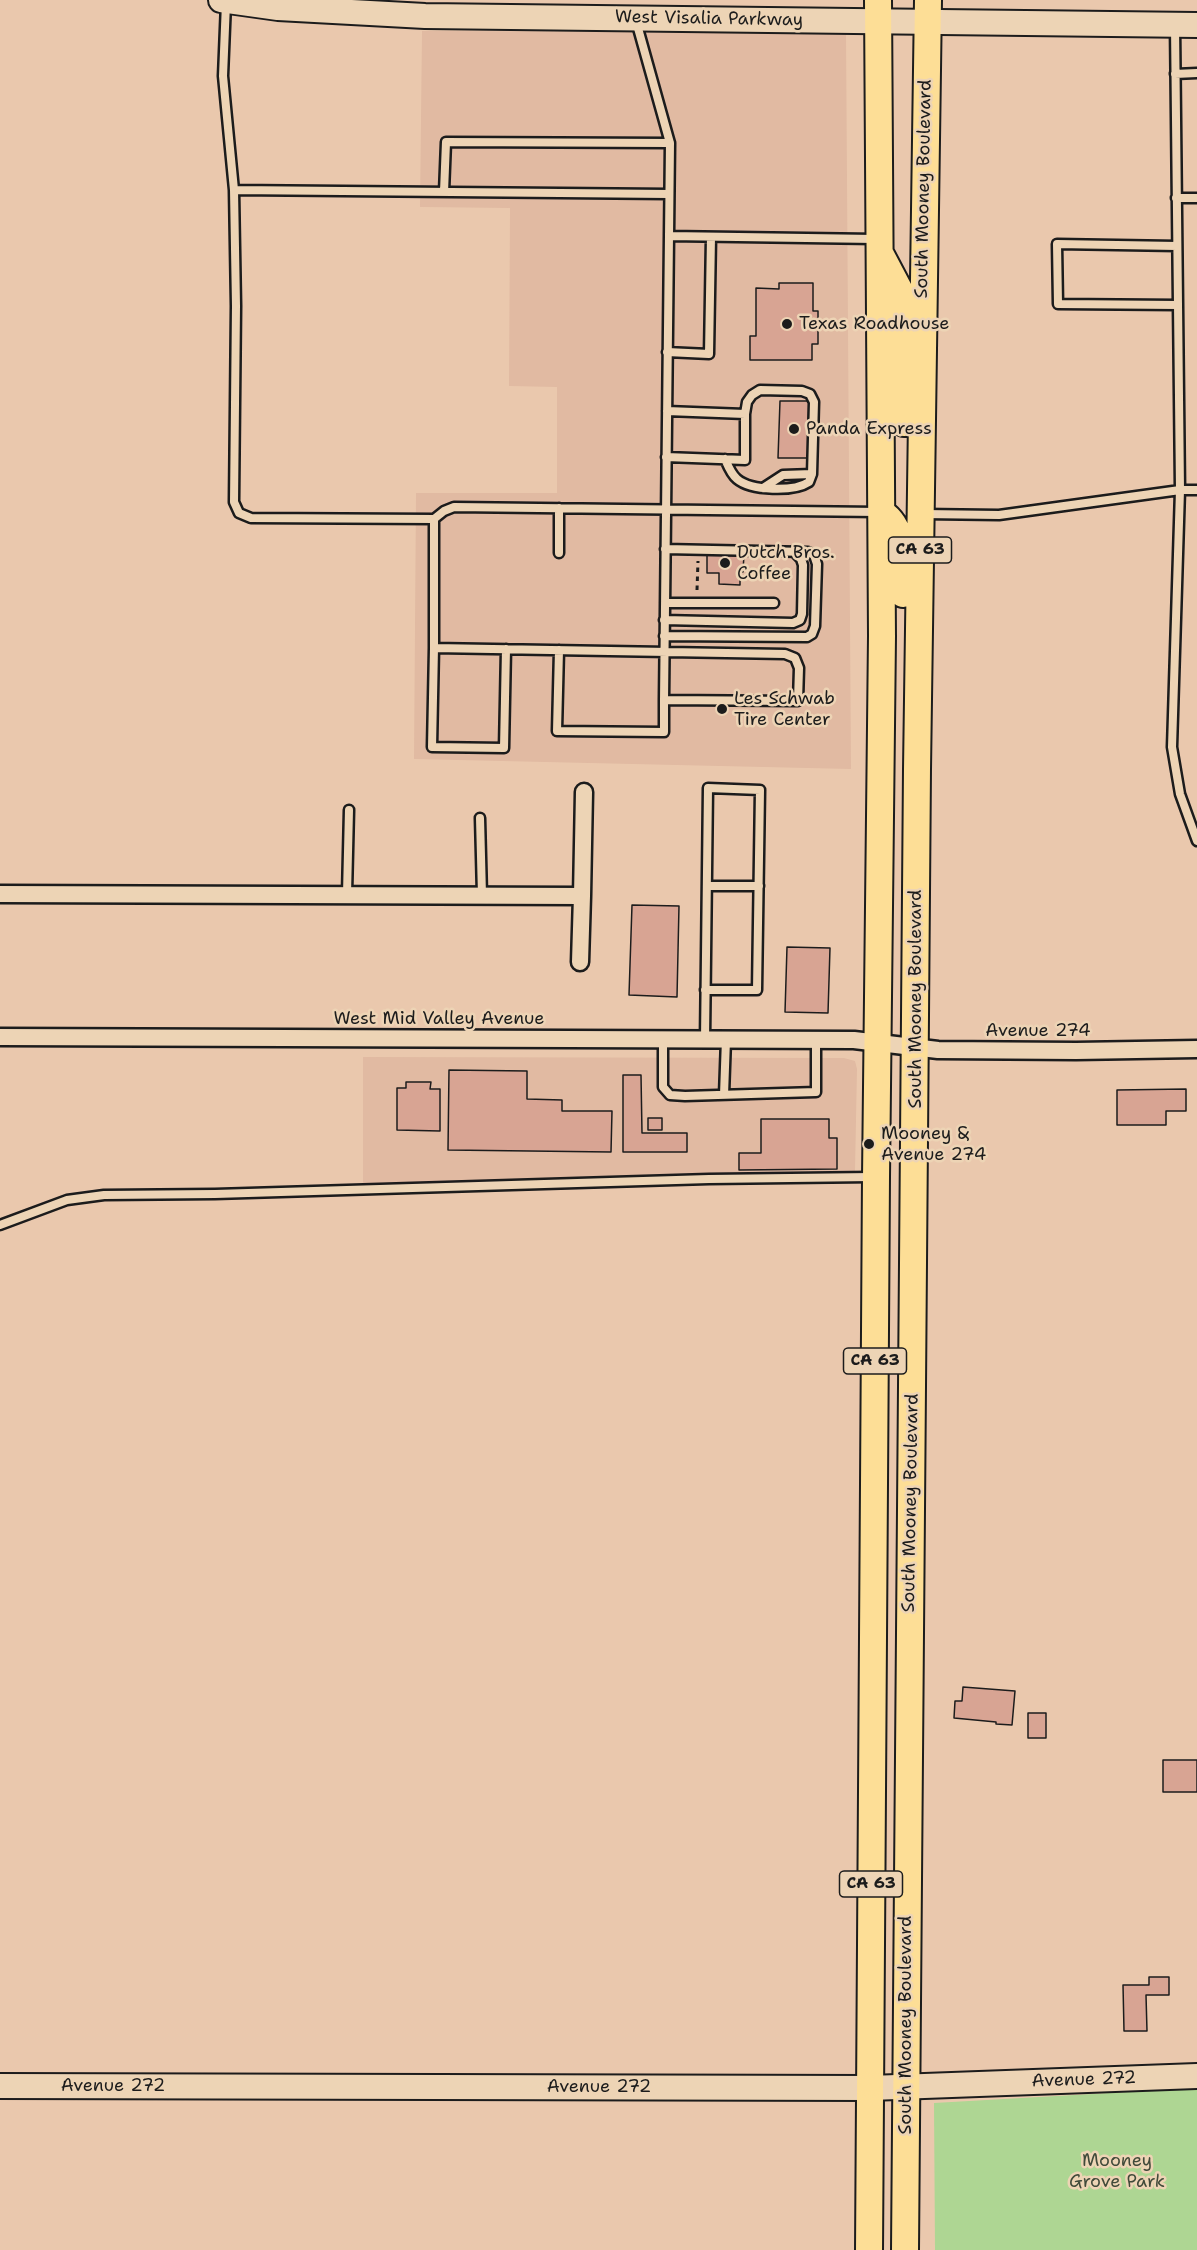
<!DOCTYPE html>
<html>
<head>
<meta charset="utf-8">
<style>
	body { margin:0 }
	canvas { display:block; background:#eac8ad }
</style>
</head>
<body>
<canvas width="1197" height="2250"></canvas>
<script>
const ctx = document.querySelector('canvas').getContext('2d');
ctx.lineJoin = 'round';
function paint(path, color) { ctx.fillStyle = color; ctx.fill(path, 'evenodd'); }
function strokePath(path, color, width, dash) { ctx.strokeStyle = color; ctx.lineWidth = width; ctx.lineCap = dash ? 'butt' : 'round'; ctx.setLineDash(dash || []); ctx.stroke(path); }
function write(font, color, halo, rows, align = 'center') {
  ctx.font = font + ' "Shantell Sans",sans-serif'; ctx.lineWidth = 5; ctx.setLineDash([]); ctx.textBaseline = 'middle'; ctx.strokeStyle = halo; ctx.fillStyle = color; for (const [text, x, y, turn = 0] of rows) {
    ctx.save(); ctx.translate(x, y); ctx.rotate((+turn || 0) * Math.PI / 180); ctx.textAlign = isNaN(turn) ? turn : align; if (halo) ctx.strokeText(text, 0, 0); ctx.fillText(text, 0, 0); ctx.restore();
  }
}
const built = new Path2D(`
	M422 31 846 32 851 769 414 759 416 493H557V387L509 386 510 208 420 207Z
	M363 1057 844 1058 855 1061 857 1069 855 1171 363 1184Z`);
const green = new Path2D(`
	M1197 2088V2250H935L934 2103Z`);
const building = new Path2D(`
	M779 283H813V311H818V344H812V360H750V336H756V288L779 289Z
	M780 401H810L809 458H778Z
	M707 554H744L743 572H740V585L719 584V573H707Z
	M632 905 679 906 677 997 629 995Z
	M787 947 830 948 828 1013 785 1012Z
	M449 1070 527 1071V1099L562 1100V1111H612L611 1152 448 1150Z
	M623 1075H641L642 1133H687V1152H623Z
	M406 1082H431L430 1089H440V1131L397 1130V1088H406Z
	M1186 1089V1111H1166V1125H1117V1090Z
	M648 1118H662V1130H648Z
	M761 1119H829V1138H837V1169L739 1170V1153H761Z
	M963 1687 1015 1691 1012 1725 996 1724V1722L954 1718 955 1701H962Z
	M1028 1713H1046V1738H1028Z
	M1163 1760H1197V1792H1163Z
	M1149 1977H1169V1995H1146L1147 2031H1124L1123 1985H1149Z`);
const path = new Path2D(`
	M697 590 698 561`);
const lane = new Path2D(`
	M226 3 223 76 234 190 669 194
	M636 21 670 143 664 700 798 701 799 668 795 658 785 654C668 652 551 650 434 648V519L444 511 454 507 878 512
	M1175 26 1180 490 1172 747 1180 794 1197 841
	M1175 74 1197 73
	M234 190 236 306 234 502 239 513 251 518 434 519
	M444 192 446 142 670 143
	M1176 198H1197
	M669 236 875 239
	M1177 246 1057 244 1058 304 1178 305
	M667 352 709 354 711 237
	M666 457 745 460V414L667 411
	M725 459C728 466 731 474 737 479 751 491 794 492 809 482L812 474 814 402 810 394 802 391 760 390 752 395 747 402 745 414
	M763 488 783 475 812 474
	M923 514 999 515 1180 490H1197
	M559 553V508
	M665 603H774
	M664 620 793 623 800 620 802 614 803 565 801 559 793 551
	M664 636 807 637 812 634 815 626 817 564 814 555 808 552 665 549
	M434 648 432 747 504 748 506 649
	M559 650 557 731 664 732V700
	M480 818 482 895
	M707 886H759
	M347 894 349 810
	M705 990H757L760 790 708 788 705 1039
	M663 1039V1087L670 1095 685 1096 816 1092V1040
	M724 1095 726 1039
	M0 1225 67 1200 104 1195 215 1194 709 1179 872 1177`);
const street = new Path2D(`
	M0 894 582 896 580 962
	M582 896 584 792
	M0 1037 854 1040 938 1050 1076 1051 1197 1049`);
const secondary = new Path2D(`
	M221 0 278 8 425 16 1197 25
	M0 2086 870 2088 1197 2076`);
const primary = new Path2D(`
	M881 255 900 291 903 348 904 423
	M882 513C907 529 902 567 903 594
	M869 2250 876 1177 882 636 878 0
	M905 2250 917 769 928 0`);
const markers = [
	[787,324,6,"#1c1c1c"],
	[794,429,6,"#1c1c1c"],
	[725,563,6,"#1c1c1c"],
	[722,709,6,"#1c1c1c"],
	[869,1144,6,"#1c1c1c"]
];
const shields = [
	[920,550,63],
	[875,1361,63],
	[871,1884,63]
];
const shieldNames = [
	["CA 63",920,550],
	["CA 63",875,1361],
	["CA 63",871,1884]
];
const streetNames = [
	["West Visalia Parkway",709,19,1],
	["South Mooney Boulevard",924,189,-89],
	["South Mooney Boulevard",916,999,-90],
	["West Mid Valley Avenue",439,1019],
	["Avenue 274",1038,1031],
	["South Mooney Boulevard",911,1503,-89],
	["South Mooney Boulevard",906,2025,-90],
	["Avenue 272",1084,2080,-2],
	["Avenue 272",113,2086],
	["Avenue 272",599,2087]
];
const poiNames = [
	["Texas Roadhouse",799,324],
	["Panda Express",806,429],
	["Dutch Bros.",737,553],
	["Coffee",737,574],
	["Les Schwab",734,699],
	["Tire Center",734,720],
	["Mooney &",881,1134],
	["Avenue 274",881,1155]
];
const parkNames = [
	["Mooney",1117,2161],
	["Grove Park",1117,2182]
];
paint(built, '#e1baa2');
paint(green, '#aed693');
paint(building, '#d8a493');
strokePath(building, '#1c1c1c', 1.5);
strokePath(lane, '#1c1c1c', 13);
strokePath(street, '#1c1c1c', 21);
strokePath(secondary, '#1c1c1c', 28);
strokePath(primary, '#1c1c1c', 30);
strokePath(path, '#1c1c1c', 3, [4.5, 4.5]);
strokePath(lane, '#edd4b5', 8);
strokePath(street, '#edd4b5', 16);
strokePath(secondary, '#edd4b5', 24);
strokePath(primary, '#fdde96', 26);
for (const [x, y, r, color] of markers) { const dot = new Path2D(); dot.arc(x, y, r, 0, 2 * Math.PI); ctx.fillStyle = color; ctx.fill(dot); strokePath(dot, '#edd4b5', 2); }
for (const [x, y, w] of shields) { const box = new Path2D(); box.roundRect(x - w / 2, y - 13, w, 26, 4.5); ctx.fillStyle = '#edd4b5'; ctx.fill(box); strokePath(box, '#1c1c1c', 1.5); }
write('bold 16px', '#1c1c1c', null, shieldNames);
write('18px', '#1c1c1c', '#edd4b5', streetNames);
write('18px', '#1c1c1c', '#edd4b5', poiNames, 'left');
write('18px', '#404a3a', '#edd4b5', parkNames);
</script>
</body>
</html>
